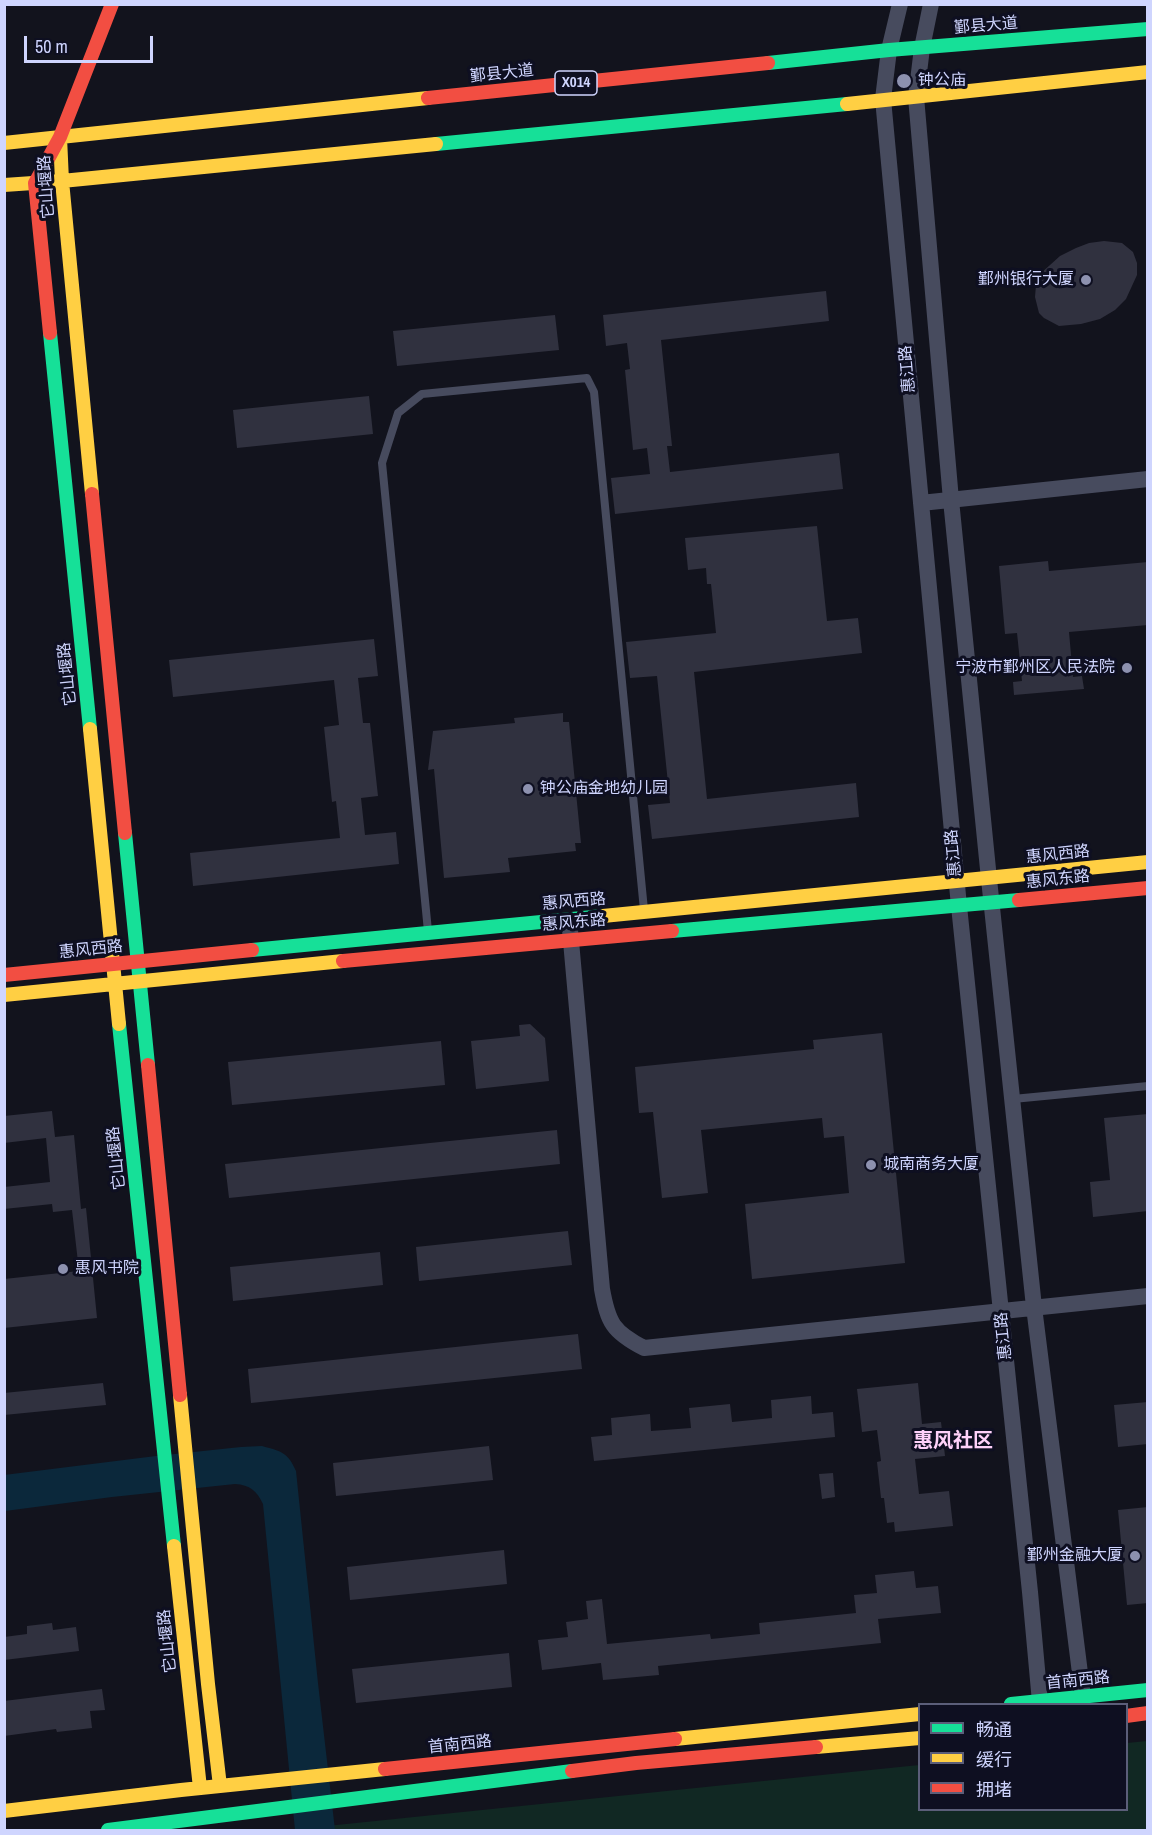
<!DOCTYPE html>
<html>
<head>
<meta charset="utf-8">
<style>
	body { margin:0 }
	#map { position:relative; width:1152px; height:1835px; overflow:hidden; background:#12131d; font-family:"Archivo Narrow","Noto Sans SC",sans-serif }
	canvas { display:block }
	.frame { position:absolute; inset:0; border:6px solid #cfd5fe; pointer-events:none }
	.legend { position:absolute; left:918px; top:1703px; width:210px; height:108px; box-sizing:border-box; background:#0e0f21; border:2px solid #5b5e79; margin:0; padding:8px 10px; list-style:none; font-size:18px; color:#cfd5fe }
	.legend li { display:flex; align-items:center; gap:12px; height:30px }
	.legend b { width:30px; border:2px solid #5b5e79 }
	.scale { position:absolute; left:24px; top:36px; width:129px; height:27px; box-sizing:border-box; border:3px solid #cfd5fe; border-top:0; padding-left:8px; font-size:18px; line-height:21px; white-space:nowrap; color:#cfd5fe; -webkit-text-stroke:4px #0e0f21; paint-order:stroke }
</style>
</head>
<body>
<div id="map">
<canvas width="1152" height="1835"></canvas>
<div class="frame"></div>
<ul class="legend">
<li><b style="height:8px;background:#16e098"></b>畅通</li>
<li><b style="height:8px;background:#ffcf43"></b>缓行</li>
<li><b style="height:8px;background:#f24e42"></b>拥堵</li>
</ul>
<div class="scale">50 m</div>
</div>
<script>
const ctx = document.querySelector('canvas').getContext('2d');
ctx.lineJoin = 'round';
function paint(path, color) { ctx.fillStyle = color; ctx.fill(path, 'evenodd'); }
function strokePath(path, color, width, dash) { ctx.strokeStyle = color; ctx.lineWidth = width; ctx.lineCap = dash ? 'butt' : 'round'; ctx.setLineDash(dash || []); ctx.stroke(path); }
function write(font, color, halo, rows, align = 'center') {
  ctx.font = font + ' "Archivo Narrow","Noto Sans SC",sans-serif'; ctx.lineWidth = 6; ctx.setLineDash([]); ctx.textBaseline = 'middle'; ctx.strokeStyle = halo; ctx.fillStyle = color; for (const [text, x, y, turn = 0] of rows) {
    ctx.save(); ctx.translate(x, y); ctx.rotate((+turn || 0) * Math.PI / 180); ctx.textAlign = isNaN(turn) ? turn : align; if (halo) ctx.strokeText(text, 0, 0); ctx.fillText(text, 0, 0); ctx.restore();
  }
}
const green = new Path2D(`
	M1147 1741V1830H288L919 1765 920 1810H1126L1127 1743Z`);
const water = new Path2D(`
	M262 1446C280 1451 288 1452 296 1471L318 1683 335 1830H295L263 1504C257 1491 250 1485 235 1484L112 1497 5 1511 4 1475 156 1456 241 1447Z`);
const building = new Path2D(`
	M1104 241 1122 243 1133 252 1137 263V275L1126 299 1115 310 1100 319 1081 324 1059 326 1044 318 1039 313 1035 297 1036 285 1040 274 1060 256 1076 248 1089 243Z
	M826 291 829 321 661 340 672 446H667L670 472 839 453 843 489 615 514 611 478 650 474 647 448 633 450 625 370 630 369 627 343 606 346 603 315Z
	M555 315 559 350 397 366 393 331Z
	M369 396 373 434 237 448 233 410Z
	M817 526 827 621 858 618 862 653 694 672 707 799 856 783 859 817 652 839 648 805 670 803 657 676 630 678 626 642 716 633 711 584H707L706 568 688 570 685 538Z
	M1048 561 1049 571 1148 562V625L1069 632 1073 677 1082 676 1084 689 1014 695 1013 682 1022 681 1017 633 1005 634 999 566Z
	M374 639 378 676 358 678 363 723H370L378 796 361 798 365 835 396 832 399 864 193 886 190 853 340 838 336 801 332 802 324 727 339 725 334 680 173 697 169 660Z
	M563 713V722H569L581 843H575L576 851 508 858 510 872 444 878 434 769 428 770 433 731 515 723 514 718Z
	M530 1024 545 1038 549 1081 476 1089 471 1041 520 1036 519 1025Z
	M882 1033 905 1263 752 1279 745 1204 849 1193 844 1136 824 1138 822 1118 701 1130 708 1193 662 1198 653 1112 639 1113 635 1067 814 1049 813 1040Z
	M441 1041 445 1085 232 1105 228 1062Z
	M52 1111 55 1137 74 1135 81 1209 86 1208 97 1318 4 1328V1279L79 1271 72 1210 53 1212 52 1204 4 1209V1187L50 1182 46 1138 4 1143V1116Z
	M1148 1114V1211L1093 1217 1090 1182 1110 1180 1104 1118Z
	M557 1130 560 1164 229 1198 225 1164Z
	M568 1231 572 1265 419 1281 416 1247Z
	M380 1252 383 1285 233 1301 230 1267Z
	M578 1334 582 1369 251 1403 248 1369Z
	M103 1383 106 1405 4 1415V1393Z
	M918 1383 922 1424 941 1422 945 1456 915 1459 919 1494 949 1491 953 1526 895 1532 894 1522 887 1523 884 1498H881L877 1462 881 1461 877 1430 862 1432 857 1389Z
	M811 1396 812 1414 833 1412 835 1437 594 1461 591 1437 612 1435 611 1418 650 1414 651 1431 691 1428 689 1408 730 1404 732 1422 772 1418 771 1400Z
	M1148 1402V1444L1118 1447 1114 1405Z
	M489 1446 493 1480 336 1496 333 1463Z
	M833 1473 835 1497 822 1499 819 1474Z
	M1148 1507V1603L1127 1605 1118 1510Z
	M504 1550 507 1584 350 1600 347 1567Z
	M914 1571 916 1588 938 1586 941 1613 878 1619 881 1643 658 1666 659 1675 603 1680 601 1663 542 1670 538 1640 568 1637 566 1622 588 1619 586 1601 602 1599 607 1644 710 1634 711 1639 760 1634 759 1623 856 1613 854 1595 877 1593 875 1575Z
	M52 1623 53 1630 76 1627 79 1651 4 1660V1637L27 1634V1626Z
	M509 1653 512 1687 356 1703 352 1669Z
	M102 1689 105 1710 90 1711 92 1728 57 1732 56 1729 4 1736V1701Z`);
const lane = new Path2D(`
	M428 931 382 463 398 413 422 394 587 378 594 392 644 910
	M1013 1099 1148 1086`);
const street = new Path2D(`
	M900 4 889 50 883 99 959 906 1030 1592 1040 1702
	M931 4 922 48 916 97 951 500 989 879 1034 1307 1083 1697
	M921 503 1148 479
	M570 930 602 1289C608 1323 613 1332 644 1348L1148 1296`);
const fast = new Path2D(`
	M768 63 889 50 1148 29
	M436 144 847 104
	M50 333 90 729
	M125 833 148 1065
	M672 931 1019 900
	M252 950 603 916
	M119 1024 174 1546
	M1011 1704 1148 1690
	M108 1830 572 1771`);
const slow = new Path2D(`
	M847 104 1148 72
	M60 137 62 181 92 494
	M4 143 428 98
	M4 185 62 181 436 144
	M90 729 119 1024
	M603 916 1148 862
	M4 995 343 961
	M180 1395 208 1684 220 1786
	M174 1546 200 1788
	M675 1739 920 1714
	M816 1747 920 1738
	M4 1811 181 1790 385 1769`);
const jam = new Path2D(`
	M428 98 768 63
	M50 333 35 183 60 137 112 4
	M92 494 125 833
	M1019 900 1148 888
	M343 961 672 931
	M4 975 252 950
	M148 1065 180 1395
	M1126 1716 1148 1713
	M385 1769 675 1739
	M572 1771 636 1763 816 1747`);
const markers = [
	[904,81,8,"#8d91af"],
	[1086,280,6,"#8d91af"],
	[1127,668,6,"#8d91af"],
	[528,789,6,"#8d91af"],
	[871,1165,6,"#8d91af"],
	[63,1269,6,"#8d91af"],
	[1135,1556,6,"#8d91af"]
];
const shields = [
	[576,83,42]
];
const shieldNames = [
	["X014",576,83]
];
const streetNames = [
	["鄞县大道",986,26,-5],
	["鄞县大道",502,74,-6],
	["它山堰路",47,187,-94],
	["惠江路",908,369,-95],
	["它山堰路",68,674,-96],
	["惠江路",954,853,-95],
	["惠风西路",1058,855,-6],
	["惠风东路",1058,880,-6],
	["惠风西路",574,902,-5],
	["惠风东路",574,923,-5],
	["惠风西路",91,950,-6],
	["它山堰路",117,1158,-96],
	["惠江路",1004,1336,-96],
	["它山堰路",168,1641,-96],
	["首南西路",1078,1681,-6],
	["首南西路",460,1745,-6]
];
const poiNames = [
	["钟公庙",918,81],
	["鄞州银行大厦",1074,280,"right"],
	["宁波市鄞州区人民法院",1115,668,"right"],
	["钟公庙金地幼儿园",540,789],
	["城南商务大厦",883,1165],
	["惠风书院",75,1269],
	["鄞州金融大厦",1123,1556,"right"]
];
const quarterNames = [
	["惠风社区",953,1442]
];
paint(green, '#112823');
paint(water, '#0b283b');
paint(building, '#30313f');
strokePath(lane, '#474b5e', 8);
strokePath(street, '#474b5e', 16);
strokePath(fast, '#16e098', 14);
strokePath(slow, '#ffcf43', 14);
strokePath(jam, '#f24e42', 14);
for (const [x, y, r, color] of markers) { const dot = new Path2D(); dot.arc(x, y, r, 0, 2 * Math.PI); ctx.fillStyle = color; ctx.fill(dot); strokePath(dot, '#0e0f21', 2); }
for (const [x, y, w] of shields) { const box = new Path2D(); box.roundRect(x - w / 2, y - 12, w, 24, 4.5); ctx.fillStyle = '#0e0f21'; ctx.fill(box); strokePath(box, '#cfd5fe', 1.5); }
write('bold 15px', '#cfd5fe', null, shieldNames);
write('16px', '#cfd5fe', '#0e0f21', streetNames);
write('16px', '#cfd5fe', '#0e0f21', poiNames, 'left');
write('bold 20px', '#fed1f9', '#0e0f21', quarterNames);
</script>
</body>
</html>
